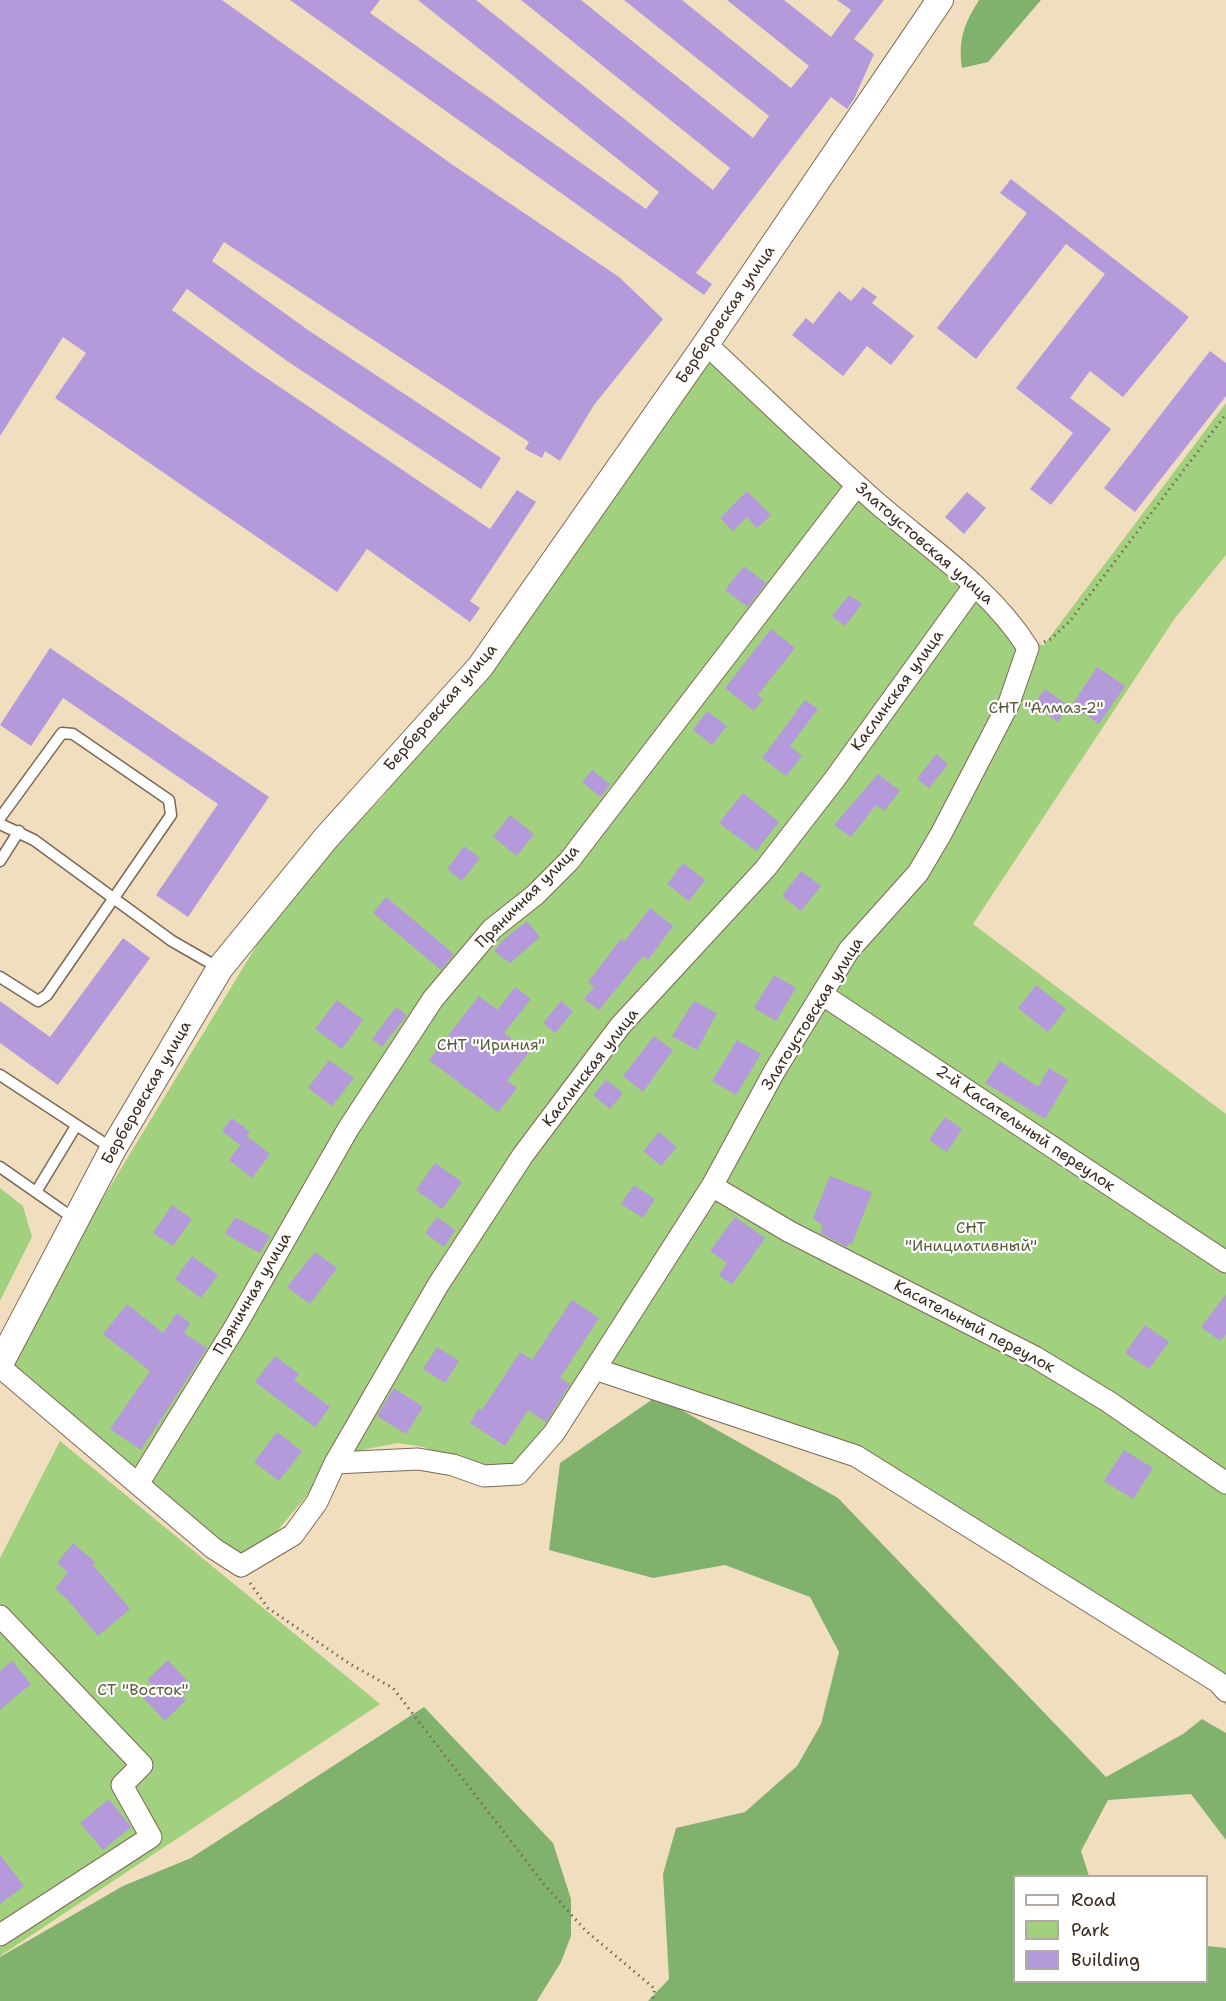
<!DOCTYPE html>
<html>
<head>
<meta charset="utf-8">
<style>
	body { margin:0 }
	#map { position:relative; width:1226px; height:2001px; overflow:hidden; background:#f1debf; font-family:"Shantell Sans",sans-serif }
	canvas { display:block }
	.legend { position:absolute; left:1013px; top:1875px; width:195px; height:108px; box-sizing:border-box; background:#fff; border:2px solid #b1aaa5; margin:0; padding:8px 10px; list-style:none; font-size:18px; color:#3b2a1e }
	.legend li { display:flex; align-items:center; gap:12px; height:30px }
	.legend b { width:30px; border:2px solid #b1aaa5 }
</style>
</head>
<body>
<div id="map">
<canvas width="1226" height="2001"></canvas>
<ul class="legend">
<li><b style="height:8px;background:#fff"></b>Road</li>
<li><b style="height:16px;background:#a1d07e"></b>Park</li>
<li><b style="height:16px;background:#b59adb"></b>Building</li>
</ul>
</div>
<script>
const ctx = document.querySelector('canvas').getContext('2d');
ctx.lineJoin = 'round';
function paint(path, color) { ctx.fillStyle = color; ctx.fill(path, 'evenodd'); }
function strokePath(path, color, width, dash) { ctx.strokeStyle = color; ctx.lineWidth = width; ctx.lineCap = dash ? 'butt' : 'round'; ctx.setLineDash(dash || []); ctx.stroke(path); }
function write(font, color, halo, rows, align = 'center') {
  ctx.font = font + ' "Shantell Sans",sans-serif'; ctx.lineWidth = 4.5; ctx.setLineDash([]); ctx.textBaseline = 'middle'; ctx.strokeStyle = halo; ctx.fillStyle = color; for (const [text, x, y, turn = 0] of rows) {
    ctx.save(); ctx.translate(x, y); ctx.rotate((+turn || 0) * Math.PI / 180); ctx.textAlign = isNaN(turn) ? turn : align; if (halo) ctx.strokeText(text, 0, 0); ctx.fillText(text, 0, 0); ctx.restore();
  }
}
const green = new Path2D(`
	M707 352 1012 625 1043 646 1226 403V555L1175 618 973 924 1226 1114V1705L1199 1680 853 1461 589 1371 514 1471 489 1478 424 1447 398 1443 351 1452 316 1485 255 1557 225 1551 3 1363 292 887 381 799 505 646Z
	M0 1188 23 1206 32 1237 0 1301Z
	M60 1441 380 1704 0 1956V1558Z`);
const forest = new Path2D(`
	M979 0H1041L988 62 962 68C958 40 964 24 979 0Z
	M653 1394 838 1498 1106 1777 1183 1734 1202 1719 1226 1733V1840L1191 1794 1108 1800 1081 1851 1089 1876H1014V1982H1206L1207 1946 1226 1948V2001H648L669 1979 663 1874 676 1828 745 1812 797 1766 821 1724 839 1652 810 1597 725 1565 653 1578 549 1550 560 1463 650 1401Z
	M424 1707 553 1843 571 1899V1936L561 1962 537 2001H0V1957L123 1886 191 1858Z`);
const building = new Path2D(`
	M0 0H222L450 163 619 277 663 319 594 405 560 461 545 451 542 458 525 449 529 442 224 242 212 261 308 330 501 458 481 489 287 361 187 289 172 310 253 369 490 529 517 490 536 502 470 601 480 608 470 622 367 549 337 592 55 398 86 353 63 337 0 436Z
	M290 0H380L370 13 646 209 659 192 418 0H476L713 190 730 168 521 0H581L753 138 769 116 624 0H682L791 88 809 66 727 0H784L831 37 851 10 837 0H884L854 39 874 54 854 99 847 109 831 97 696 273 712 284 704 295Z
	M1011 179 1189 317 1123 397 1090 371 1070 398 1111 429 1051 505 1030 489 1073 433 1016 388 1105 274 1066 244 976 359 937 328 1027 213 1000 193Z
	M863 287 877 297 872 303 914 336 891 365 867 346 843 376 792 335 806 318 813 324 839 291 851 301Z
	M1210 351 1226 363V396L1135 512 1104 488Z
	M747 491 771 515 757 528 747 517 733 531 720 518Z
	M967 492 986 508 964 534 945 517Z
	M744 566 766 583 748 607 725 590Z
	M849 595 862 604 845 626 832 616Z
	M771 629 795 648 758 695 763 699 754 711 725 688Z
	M50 648 269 797 188 917 156 895 218 804 63 698 31 746 0 725Z
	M1097 667 1125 686 1099 724 1072 705Z
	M1045 689 1069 706 1058 722 1033 705Z
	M805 700 818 709 790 746 802 756 786 776 762 758Z
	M707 711 727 726 712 745 693 730Z
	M936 754 948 764 929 788 917 779Z
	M592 770 610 784 601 797 582 782Z
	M878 774 900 791 884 811 876 805 851 837 834 825Z
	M743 793 779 822 756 851 719 823Z
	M510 815 534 834 517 856 493 837Z
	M464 846 480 858 462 881 447 869Z
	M683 863 705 880 689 901 667 884Z
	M801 871 821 886 801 911 782 896Z
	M386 897 454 954 441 970 373 913Z
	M650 908 673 926 648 960 643 956 599 1010 584 999 594 987 588 982 621 939 624 942Z
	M527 921 540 937 510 963 494 951 503 940Z
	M123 938 150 958 58 1085 0 1043V1001L50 1037Z
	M774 975 796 988 776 1021 754 1008Z
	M1036 985 1066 1009 1048 1032 1018 1008Z
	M515 987 531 999 504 1033 529 1052 507 1081 517 1088 498 1112 429 1060 479 996 497 1010Z
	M337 1000 363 1020 342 1049 315 1029Z
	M561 1001 573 1011 555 1033 543 1023Z
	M694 1001 717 1013 697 1050 672 1036Z
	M396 1007 407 1015 382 1047 372 1039Z
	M654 1036 673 1050 643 1092 623 1076Z
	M737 1040 761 1054 736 1095 712 1081Z
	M329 1060 354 1078 332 1106 308 1088Z
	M1000 1061 1038 1087 1049 1068 1068 1080 1045 1119 985 1083Z
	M606 1080 623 1093 610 1109 593 1095Z
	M945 1117 962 1129 947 1152 929 1140Z
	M232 1118 250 1132 240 1145 222 1131Z
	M659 1132 677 1147 661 1166 643 1151Z
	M247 1136 270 1154 252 1178 229 1160Z
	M435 1163 462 1182 442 1209 416 1190Z
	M830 1176 872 1192 852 1244 849 1243 847 1247 820 1233 823 1226 813 1218Z
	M634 1185 655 1199 643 1218 621 1204Z
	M172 1205 192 1219 173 1246 153 1233Z
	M235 1217 270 1236 260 1253 225 1234Z
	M437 1217 455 1230 444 1247 425 1233Z
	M735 1217 765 1238 732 1285 719 1275 727 1263 710 1251Z
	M315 1252 337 1268 310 1304 287 1287Z
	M192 1256 218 1275 201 1298 175 1279Z
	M1226 1294V1334L1220 1341 1201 1327Z
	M572 1300 599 1318 560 1378 570 1384 546 1422 528 1410 505 1446 470 1423 479 1408 482 1410 520 1352 532 1360Z
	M127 1304 163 1333 177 1313 190 1323 184 1333 207 1348 141 1450 110 1429 150 1371 103 1334Z
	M1145 1325 1169 1342 1149 1369 1125 1353Z
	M437 1347 459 1361 445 1383 423 1369Z
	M275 1356 299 1374 294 1380 330 1407 315 1427 255 1382Z
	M394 1388 423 1407 406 1434 377 1416Z
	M277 1432 302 1451 279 1481 254 1462Z
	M1124 1450 1153 1468 1133 1499 1104 1481Z
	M73 1543 95 1562 93 1565 130 1609 98 1636 68 1600 55 1589 68 1572 57 1563Z
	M168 1660 192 1686 182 1696 186 1700 165 1721 142 1697 153 1686 147 1680Z
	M12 1661 31 1684 0 1710V1671Z
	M109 1799 131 1827 103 1850 80 1823Z
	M0 1855 24 1886 0 1904Z`);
const path = new Path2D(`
	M1044 642 1051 639 1070 621 1226 414
	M250 1583 268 1608 350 1664 393 1688 543 1883 585 1930 655 1989 652 2001`);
const service = new Path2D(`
	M0 818 62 733 73 734 169 800 171 815 47 995 38 1001 0 977
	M0 824 34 840 172 941 219 968
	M0 861 19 831
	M0 1075 113 1149
	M0 1167 76 1220
	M36 1192 76 1126`);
const minor = new Path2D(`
	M823 995 1226 1262
	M712 1186 790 1232 1035 1357 1109 1402 1226 1483
	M0 1367 213 1548 241 1566 293 1535 317 1502 335 1463 438 1285 523 1155 620 1026 765 869 834 780 974 586
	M595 1369 856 1456 1218 1682 1226 1691
	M335 1463 418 1459 453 1465 484 1476 518 1474 554 1433 712 1186 774 1072 849 950 918 873 941 834 1009 703 1028 648C991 589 929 548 877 503 819 452 763 397 706 344
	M138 1484 235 1327 348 1129 433 999 492 929 535 895 569 861 857 485
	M0 1616 142 1765 122 1785 151 1837 0 1935`);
const tertiary = new Path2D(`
	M0 1364 113 1149 220 968 326 838 480 667 706 344 940 0`);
const streetNames = [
	["Берберовская улица",726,315,-56],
	["Златоустовская улица",924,544,41],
	["Каслинская улица",898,691,-54],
	["Берберовская улица",441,708,-49],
	["Пряничная улица",528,897,-45],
	["Златоустовская улица",813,1014,-58],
	["Каслинская улица",591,1068,-52],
	["Берберовская улица",147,1093,-60],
	["2-й Касательный переулок",1025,1129,34],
	["Пряничная улица",253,1294,-60],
	["Касательный переулок",974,1327,28]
];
const parkNames = [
	["СНТ \"Алмаз-2\"",1046,709],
	["СНТ \"Ириния\"",491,1046],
	["СНТ",971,1229],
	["\"Инициативный\"",971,1247],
	["СТ \"Восток\"",143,1691]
];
paint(green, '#a1d07e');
paint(forest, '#80b26d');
paint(building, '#b59adb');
strokePath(service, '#7b6956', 13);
strokePath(minor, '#7b6956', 23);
strokePath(tertiary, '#7b6956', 28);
strokePath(path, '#7b6956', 3, [1.5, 4.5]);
strokePath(service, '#fff', 10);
strokePath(minor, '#fff', 21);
strokePath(tertiary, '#fff', 26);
write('16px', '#3b2a1e', '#fff', streetNames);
write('16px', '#5a5c3b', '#fff', parkNames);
</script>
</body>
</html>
